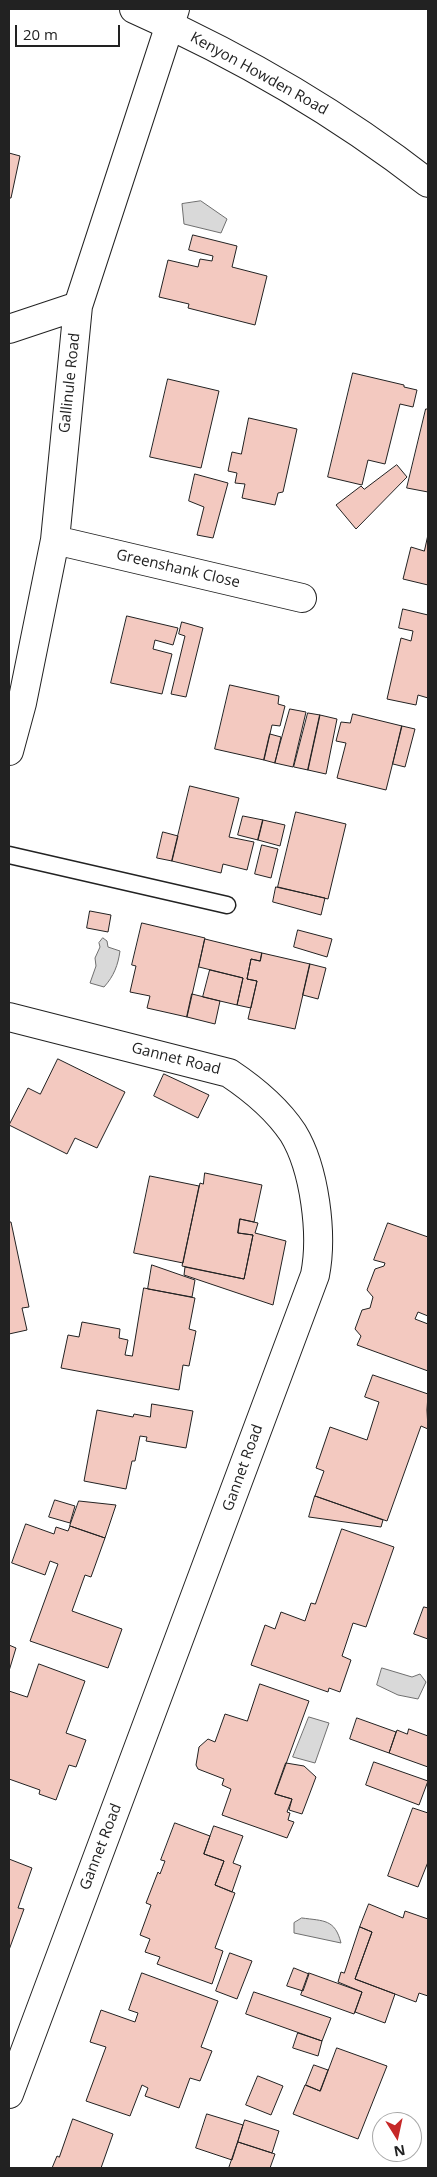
<!DOCTYPE html>
<html>
<head>
<meta charset="utf-8">
<style>
	body { margin:0 }
	#map { position:relative; width:437px; height:2177px; overflow:hidden; background:#fff; font-family:"Open Sans",sans-serif }
	canvas { display:block }
	.frame { position:absolute; inset:0; border:10px solid #222; pointer-events:none }
	.north { position:absolute; left:372px; top:2112px; width:50px; height:50px; box-sizing:border-box; background:#fff; border:1px solid #a7a7a7; border-radius:50%; rotate:170deg; font-size:14px; font-weight:700; line-height:20px; text-align:center; color:#222 }
	.north::after { content:''; display:block; margin:auto; width:18px; height:22px; background:#c62828; clip-path:polygon(50% 0,100% 100%,50% 72%,0 100%) }
	.scale { position:absolute; left:15px; top:25px; width:105px; height:22px; box-sizing:border-box; border:2px solid #222; border-top:0; padding-left:6px; font-size:15px; line-height:18px; white-space:nowrap; color:#222; -webkit-text-stroke:4px #fff; paint-order:stroke }
</style>
</head>
<body>
<div id="map">
<canvas width="437" height="2177"></canvas>
<div class="frame"></div>
<div class="north">N</div>
<div class="scale">20 m</div>
</div>
<script>
const ctx = document.querySelector('canvas').getContext('2d');
ctx.lineJoin = 'round';
function paint(path, color) { ctx.fillStyle = color; ctx.fill(path, 'evenodd'); }
function strokePath(path, color, width, dash) { ctx.strokeStyle = color; ctx.lineWidth = width; ctx.lineCap = dash ? 'butt' : 'round'; ctx.setLineDash(dash || []); ctx.stroke(path); }
function write(font, color, halo, rows, align = 'center') {
  ctx.font = font + ' "Open Sans",sans-serif'; ctx.lineWidth = 4; ctx.setLineDash([]); ctx.textBaseline = 'middle'; ctx.strokeStyle = halo; ctx.fillStyle = color; for (const [text, x, y, turn = 0] of rows) {
    ctx.save(); ctx.translate(x, y); ctx.rotate((+turn || 0) * Math.PI / 180); ctx.textAlign = isNaN(turn) ? turn : align; if (halo) ctx.strokeText(text, 0, 0); ctx.fillText(text, 0, 0); ctx.restore();
  }
}
const water = new Path2D(`
	M201 201 227 219 221 233 184 224 182 204Z
	M103 938 107 941 108 947 120 951C118 965 114 976 104 987L90 983 96 966 95 958 100 947 99 943Z
	M382 1668 412 1677 420 1674 426 1682 418 1699 398 1695 377 1685Z
	M309 1717 329 1723 315 1763 293 1757Z
	M302 1918C324 1921 335 1919 341 1943L294 1933V1923Z`);
const building = new Path2D(`
	M9 153 20 156 11 198H9Z
	M193 235 237 246 232 267 267 276 255 325 188 308 189 304 159 297 168 260 198 267 200 259 212 261 213 256 189 250Z
	M353 373 404 385V387L417 390 413 407 400 404 385 464 368 460 362 485 328 477Z
	M168 379 219 391 201 468 150 457Z
	M426 409H428V492L407 488Z
	M249 418 297 429 283 492 278 493 275 505 242 498 245 484 235 483 237 473 228 471 232 452 241 454Z
	M397 465 407 477 356 529 336 505 361 486 364 489Z
	M195 474 228 483 213 538 197 535 204 507 189 501Z
	M428 535V585L403 579 411 547 424 551Z
	M403 609 428 615V698L418 695 416 705 387 699 401 638 411 641 413 631 399 628Z
	M127 616 178 628 173 645 155 640 153 649 172 654 162 694 111 683Z
	M182 622 203 628 186 697 171 694 185 636 179 634Z
	M230 685 279 696 278 704 285 706 280 726 272 725 264 760 215 749Z
	M290 709 306 712 293 767 275 763Z
	M308 713 320 715 308 770 294 767Z
	M353 714 402 726 386 790 337 778 346 743 336 741 341 722 350 723Z
	M320 715 337 719 326 774 308 770Z
	M402 726 415 729 405 767 393 764Z
	M270 734 281 737 275 763 264 760Z
	M190 786 239 798 229 837 254 842 247 870 223 864 221 873 172 861Z
	M296 812 346 824 328 899 278 887Z
	M243 816 263 820 258 840 238 835Z
	M263 820 285 825 280 846 258 840Z
	M163 832 178 836 172 861 157 858Z
	M262 845 278 849 271 878 255 874Z
	M276 887 325 898 321 915 273 902Z
	M90 911 111 915 108 932 87 928Z
	M142 923 205 938 187 1017 147 1008 150 996 130 992 136 966 132 965Z
	M298 930 332 939 327 957 294 947Z
	M205 939 262 953 260 961 251 959 247 979 257 981 251 1008 237 1005 243 978 199 967Z
	M262 953 310 964 295 1029 248 1019 257 981 247 979 251 959 260 961Z
	M310 964 326 968 318 999 303 995Z
	M210 970 243 978 237 1005 203 997Z
	M192 994 220 1001 215 1024 187 1017Z
	M58 1059 125 1092 97 1148 75 1138 67 1154 9 1125 28 1088 40 1094Z
	M164 1074 209 1095 198 1118 154 1096Z
	M205 1173 262 1185 254 1222 240 1219 238 1233 253 1235 244 1279 182 1266 200 1183 203 1184Z
	M150 1176 199 1186 183 1263 134 1253Z
	M240 1219 258 1223 255 1233 286 1241 273 1305 184 1275 185 1267 244 1279 253 1235 238 1233Z
	M9 1222H11L29 1307 22 1308 27 1330 9 1334Z
	M388 1223 428 1237V1316L418 1312 415 1319 428 1324V1371L357 1345 361 1336 355 1329 362 1310 370 1308 373 1297 367 1290 375 1269 384 1266 385 1263 374 1260Z
	M152 1265 195 1280 192 1297 148 1289Z
	M144 1288 195 1298 189 1329 196 1331 189 1366 183 1365 179 1390 61 1368 68 1335 79 1337 82 1322 120 1329 119 1338 128 1340 125 1355 132 1356Z
	M373 1375 428 1394 427 1410 428 1429 421 1426 387 1521 315 1496 324 1471 316 1468 330 1427 367 1440 379 1402 365 1397Z
	M152 1404 193 1411 186 1448 146 1441 147 1437 140 1436 135 1461H132L126 1489 84 1481 97 1410 133 1417 134 1414 150 1417Z
	M315 1496 383 1520 381 1527 309 1517Z
	M55 1500 75 1506 70 1523 49 1517Z
	M79 1501 116 1505 105 1538 70 1526Z
	M26 1524 54 1534 56 1527 68 1531 70 1526 105 1538 91 1577 85 1575 72 1611 122 1629 108 1668 30 1641 58 1564 50 1561 45 1575 12 1563Z
	M342 1529 394 1547 366 1627 353 1623 342 1656 351 1660 340 1692 329 1688 328 1692 251 1665 265 1625 275 1629 281 1612 305 1621 311 1603 315 1604Z
	M424 1607 428 1608V1639L414 1634Z
	M9 1645 16 1648 9 1671Z
	M39 1664 85 1681 66 1733 86 1740 76 1767 69 1765 56 1800 39 1794 40 1790 9 1779V1691L27 1697Z
	M260 1684 309 1701 275 1794 292 1799 287 1812 290 1813 288 1820 294 1822 287 1838 222 1815 231 1789 222 1785 224 1779 198 1769 196 1765 199 1747 208 1739 215 1742 225 1714 247 1721Z
	M357 1718 396 1732 389 1753 350 1739Z
	M409 1729 428 1736V1767L389 1753 397 1730 407 1734Z
	M374 1762 428 1781 419 1805 366 1785Z
	M286 1763 304 1766 316 1777 302 1814 289 1810 292 1799 275 1794Z
	M413 1808 428 1813V1862L418 1887 388 1876Z
	M175 1823 210 1836 204 1854 224 1861 215 1885 235 1893 215 1948 223 1951 212 1984 157 1964 160 1957 145 1952 150 1939 140 1935 151 1905 146 1903 158 1872 160 1874 165 1861 161 1860Z
	M214 1826 243 1836 233 1863 241 1866 232 1892 215 1885 224 1861 204 1854Z
	M9 1859 32 1868 18 1908 24 1909 9 1950Z
	M369 1904 403 1918 405 1911 428 1919V1996L419 1993 416 2002 355 1979 372 1932 360 1927Z
	M360 1927 372 1932 355 1979 395 1994 385 2023 355 2012 362 1992 338 1982 341 1972 344 1973Z
	M230 1953 252 1961 237 1999 216 1991Z
	M294 1968 309 1974 303 1991 287 1986Z
	M142 1973 218 2001 201 2047 212 2051 200 2081 190 2078 179 2108 145 2096 148 2088 142 2085 130 2116 86 2101 106 2047 90 2042 101 2010 135 2022 138 2013 129 2010Z
	M309 1973 362 1992 354 2014 301 1995Z
	M254 1992 331 2018 322 2041 246 2014Z
	M298 2033 322 2041 318 2056 293 2048Z
	M337 2048 387 2066 358 2139 293 2114 305 2085 320 2091Z
	M314 2065 328 2070 320 2091 306 2085Z
	M258 2076 283 2086 271 2115 246 2105Z
	M207 2114 243 2125 232 2160 196 2148Z
	M73 2119 113 2134 101 2168H52L57 2156 59 2157Z
	M245 2120 279 2131 272 2153 238 2142Z
	M238 2142 275 2154 270 2168H229Z`);
const service = new Path2D(`
	M9 855 227 905`);
const minor = new Path2D(`
	M9 329 78 306
	M55 540 302 598
	M9 751 22 703 55 540 78 306 175 9
	M9 1017 229 1073C253 1089 277 1109 293 1133 315 1169 323 1235 315 1275L9 2094`);
const tertiary = new Path2D(`
	M134 9C238 55 338 113 428 183`);
const streetNames = [
	["Kenyon Howden Road",259,74,29],
	["Gallinule Road",70,383,-84],
	["Greenshank Close",178,569,13],
	["Gannet Road",176,1059,14],
	["Gannet Road",243,1468,-70],
	["Gannet Road",101,1847,-69]
];
paint(water, '#d9d9d9');
strokePath(water, '#6f6f6f', 1);
paint(building, '#f3c9c0');
strokePath(building, '#222', 1);
strokePath(service, '#222', 19);
strokePath(minor, '#222', 30);
strokePath(tertiary, '#222', 30);
strokePath(service, '#fff', 16);
strokePath(minor, '#fff', 28);
strokePath(tertiary, '#fff', 28);
write('15px', '#222', '#fff', streetNames);
</script>
</body>
</html>
